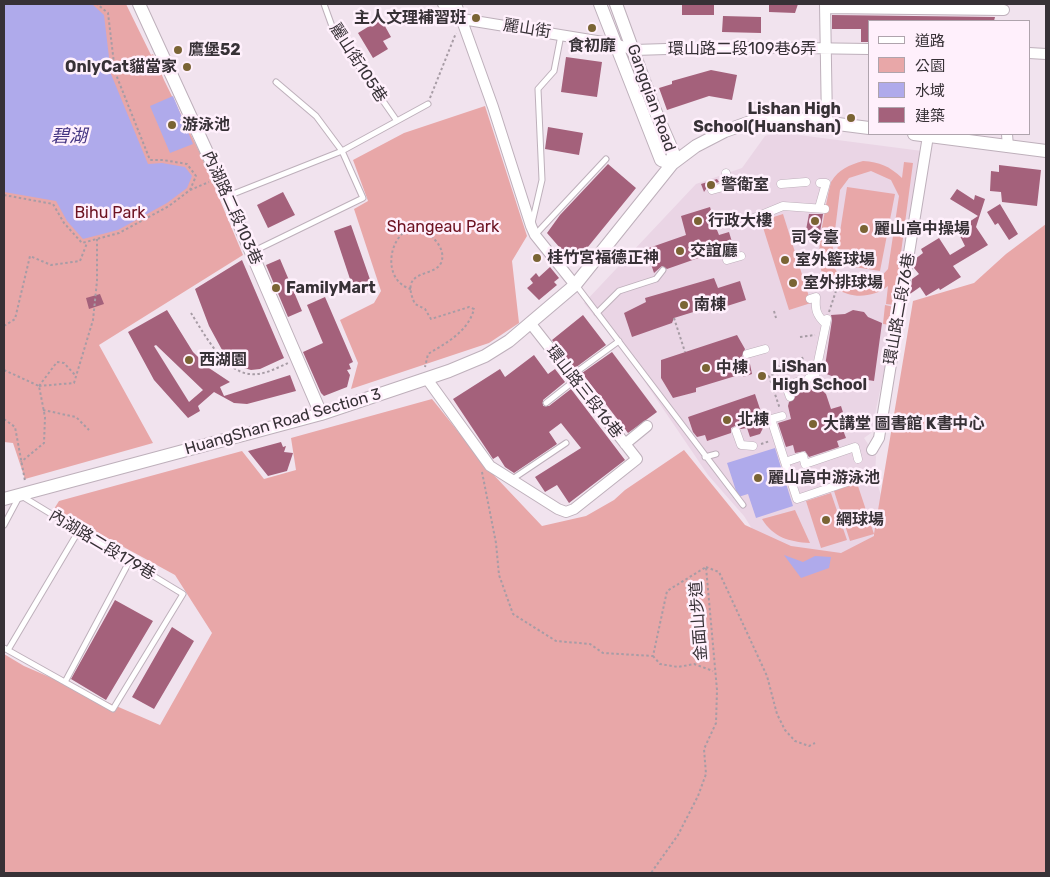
<!DOCTYPE html>
<html>
<head>
<meta charset="utf-8">
<style>
	body { margin:0 }
	#map { position:relative; width:1050px; height:877px; overflow:hidden; background:#f1e3ee; font-family:Rubik,"Noto Sans TC",sans-serif }
	canvas { display:block }
	.frame { position:absolute; inset:0; border:5px solid #373136; pointer-events:none }
	.legend { position:absolute; left:868px; top:20px; width:162px; height:115px; box-sizing:border-box; background:#fff0fc; border:1px solid #afa4ad; margin:0; padding:6px 9px; list-style:none; font-size:15px; color:#373136 }
	.legend li { display:flex; align-items:center; gap:10px; height:25px }
	.legend b { width:25px; border:1px solid #afa4ad }
</style>
</head>
<body>
<div id="map">
<canvas width="1050" height="877"></canvas>
<div class="frame"></div>
<ul class="legend">
<li><b style="height:6px;background:#fff"></b>道路</li>
<li><b style="height:14px;background:#e8a7a8"></b>公園</li>
<li><b style="height:14px;background:#afaaeb"></b>水域</li>
<li><b style="height:14px;background:#a4617b"></b>建築</li>
</ul>
</div>
<script>
const ctx = document.querySelector('canvas').getContext('2d');
ctx.lineJoin = 'round';
function paint(path, color) { ctx.fillStyle = color; ctx.fill(path, 'evenodd'); }
function strokePath(path, color, width, dash) { ctx.strokeStyle = color; ctx.lineWidth = width; ctx.lineCap = dash ? 'butt' : 'round'; ctx.setLineDash(dash || []); ctx.stroke(path); }
function write(font, color, halo, rows, align = 'center') {
  ctx.font = font + ' Rubik,"Noto Sans TC",sans-serif'; ctx.lineWidth = 5; ctx.setLineDash([]); ctx.textBaseline = 'middle'; ctx.strokeStyle = halo; ctx.fillStyle = color; for (const [text, x, y, turn = 0] of rows) {
    ctx.save(); ctx.translate(x, y); ctx.rotate((+turn || 0) * Math.PI / 180); ctx.textAlign = isNaN(turn) ? turn : align; if (halo) ctx.strokeText(text, 0, 0); ctx.fillText(text, 0, 0); ctx.restore();
  }
}
const built = new Path2D(`
	M776 132 922 151 892 334 871 433 864 438 876 456 875 477 885 507 892 541 783 578 744 516 708 475 628 357 584 303 696 184 742 168 765 136Z`);
const green = new Path2D(`
	M4 4H126L151 55 153 54 164 80 201 155 243 255 99 345 153 443 25 479 13 443 4 442Z
	M485 106 527 236 512 261 519 323 489 343 351 389 358 363 340 320 374 303 381 291 354 209 368 201 353 160 404 133Z
	M863 161C880 162 889 166 902 178L904 162 913 163 894 305 886 304 888 286C877 295 861 298 848 294 813 283 818 256 822 227 825 212 827 197 831 182 839 169 849 165 863 161ZM871 171 891 180 899 196 888 269 876 282 858 285 840 276 831 263 840 190 849 178Z
	M847 187 895 194 880 271 835 264Z
	M783 214 811 303 789 310 761 221Z
	M1046 224V873H4V654L24 666 160 725 212 633 175 575 54 509 59 501 242 451 264 479 296 470 291 438 432 399 489 470 542 526 586 516 614 500 625 490 684 450 745 525 791 546 841 553 874 536V534L850 541 834 491 857 483 874 534 913 301 974 283 1006 254Z
	M885 305 894 307 892 325 883 324Z
	M831 493 847 540 821 548 806 501Z
	M795 510 810 543C789 542 773 537 762 519Z`);
const water = new Path2D(`
	M4 4H92L104 15 111 74 148 164 162 163 185 167 192 176 187 188 167 203 118 230 83 239 67 221 56 201 4 192Z
	M173 96 193 144 170 153 150 106Z
	M775 448 793 506 756 518 748 494 738 497 727 463Z
	M784 555 803 562 815 556 831 557 829 568 801 578Z`);
const building = new Path2D(`
	M682 4H714V15H682Z
	M769 4H798L795 13 769 12Z
	M832 15 995 17 994 21H869V42H861V29H832Z
	M723 16 761 17V33L722 32Z
	M381 19 391 37 383 41 388 49 373 58 358 33Z
	M566 57 602 62 597 97 561 92Z
	M711 70 737 75 732 100 709 96 667 110 659 88 672 84V81Z
	M548 127 583 133 579 155 545 149Z
	M608 164 636 188 574 264 547 233 560 215Z
	M999 165 1041 170 1037 206 1002 202 1001 192 990 191 991 171 999 172Z
	M717 179 719 182 708 186 704 192 701 184Z
	M957 189 974 200 975 195 985 199 976 227 988 245 953 266 961 277 940 290 939 288 926 296 920 287 910 294 912 279 919 274 914 268 915 259 923 253 921 249 939 238 950 255 965 246 960 236 967 232 963 226 978 216 950 199Z
	M283 192 295 215 268 228 257 205Z
	M1000 204 1018 234 1009 240 998 223 995 225 987 212Z
	M710 207 714 220 710 223 711 229 717 230 719 235 729 232 732 242 726 244 727 248 667 269 662 266 654 273 646 249 686 235 681 216Z
	M809 214H823L820 232 806 230Z
	M351 225 373 288 355 294 334 231Z
	M280 259 302 311 288 317 266 265Z
	M242 260 284 358 260 369 251 370 237 366 227 359 209 326 195 289Z
	M550 267 559 278 554 282 557 285 539 300 527 288 533 283 530 279 536 273 539 277Z
	M714 278 718 288 740 281 746 300 705 313 703 309 674 318 672 323 632 337 624 313 646 302 645 298Z
	M100 294 104 304 89 309 86 298Z
	M325 297 353 362 349 364 351 369 347 370 350 375 347 387 324 396 321 393 303 352 323 343 307 305Z
	M167 310 193 352 209 368 230 382 220 387 224 396 290 375 296 391 247 404 234 403 214 392 198 406 200 411 188 418 154 380 128 332ZM156 345 203 390 189 402 154 346Z
	M853 310 864 312 868 317 882 323 874 381 862 379 852 384 824 373 832 320 831 315 845 314Z
	M583 315 606 345 575 368 552 340Z
	M737 335 745 349 742 356 749 359 752 374 743 377 742 374 696 388V392L673 398 661 378V360Z
	M612 352 657 412 628 433 582 373Z
	M534 355 548 374 555 369 565 382 543 400V406H549L571 389 625 460 569 503 557 485 545 492 535 477 581 448 561 423 549 432 557 444 514 473 505 467 498 456 493 459 453 399 500 369 505 377Z
	M815 384 826 394 831 409 841 406 848 428 843 430 846 438 837 441 839 447 809 457 805 451 795 453 793 445 786 447 778 423 791 419 788 406 789 402 795 398 794 391Z
	M755 394 765 424 760 434 750 437 747 428 741 429 735 426 731 428V433L707 441 705 435 697 437 693 432 688 417Z
	M281 442 283 447 286 446 284 452 293 453 287 471 268 476 248 451Z
	M115 600 153 621 106 700 71 679Z
	M172 627 194 641 154 709 132 697Z`);
const path = new Path2D(`
	M430 98 456 33
	M190 190 209 182
	M4 195 53 204 64 223 82 243 119 233 169 206 190 190 196 176 187 164 163 160H150L115 72 108 13 97 4
	M411 289C382 281 387 236 413 227 427 229 448 247 441 263 434 278 398 268 415 304L425 309 431 319 469 307 474 309C468 332 446 343 428 354L425 367
	M774 311 776 318
	M829 312 837 288
	M191 313C203 332 224 372 250 374 262 376 277 368 288 363
	M674 318 685 352
	M4 326 15 319 30 256 51 265 80 261 87 243
	M800 337 815 335
	M802 357 807 371
	M789 361 794 375
	M778 365 781 372 769 376 780 409
	M4 370 39 386 45 417 44 443 21 462
	M39 386 74 383 93 320 97 281V239
	M39 386 57 362 64 363 76 376
	M43 410 76 417 89 430
	M4 419 15 427 25 481
	M761 444 770 441
	M482 472 496 543 499 575 513 614 556 641 590 644 603 653 653 656 667 591 706 567 717 690 716 723 704 749 706 774 698 796 678 835 651 873
	M706 567 719 572 767 676 777 714 785 730 795 741 809 746 815 743
	M653 656 660 664 678 667 694 664 713 671`);
const service = new Path2D(`
	M324 4 333 29 397 121
	M276 82 316 116 342 151 428 104
	M228 196 342 151 363 198 252 252
	M532 223 542 180 538 89 554 71 561 35
	M535 235 606 159
	M576 285 743 505
	M597 313 619 291 656 279 663 270
	M571 376 619 341
	M546 403 574 381
	M705 457 716 454
	M511 480 566 443
	M4 525 20 495 183 594 113 709 4 648
	M8 650 78 532
	M65 682 129 562`);
const pedestrian = new Path2D(`
	M726 173 731 188
	M781 184 806 182
	M712 190 730 185
	M819 208 826 183H820
	M754 218 783 206 825 209
	M715 225 728 221
	M727 260 741 256
	M810 299 816 297C815 309 816 315 826 324
	M747 354 765 349
	M809 378 815 376 827 319
	M790 397 786 386 797 382
	M782 416 771 419 797 499 859 478
	M736 431 741 445 753 446
	M785 462 803 456 805 464 855 447 858 459`);
const minor = new Path2D(`
	M443 4 462 19 615 44 634 50 732 47 869 49
	M456 4 493 107 531 226 535 235 575 285
	M825 4 827 123
	M825 8 1004 10
	M1029 53 1046 54
	M1007 134 1008 147
	M427 379 490 466 558 509 566 512 574 509 637 459 531 324
	M625 444 647 426
	M872 450 879 438 928 136`);
const tertiary = new Path2D(`
	M139 4 227 196 321 414
	M600 4 661 160 672 164
	M616 4 654 108 673 152 672 164
	M914 134 1046 151
	M4 499 321 414 449 371 485 356 509 341 575 285 672 164 696 146 725 131 756 120 783 117 869 128`);
const markers = [
	[476,18,5,"#7a6434"],
	[592,28,5,"#7a6434"],
	[178,50,5,"#7a6434"],
	[187,67,5,"#7a6434"],
	[851,118,5,"#7a6434"],
	[172,125,5,"#7a6434"],
	[711,185,5,"#7a6434"],
	[698,221,5,"#7a6434"],
	[815,221,5,"#7a6434"],
	[864,229,5,"#7a6434"],
	[680,251,5,"#7a6434"],
	[537,258,5,"#7a6434"],
	[785,260,5,"#7a6434"],
	[793,283,5,"#7a6434"],
	[276,288,5,"#7a6434"],
	[684,305,5,"#7a6434"],
	[189,360,5,"#7a6434"],
	[706,368,5,"#7a6434"],
	[762,376,5,"#7a6434"],
	[727,420,5,"#7a6434"],
	[813,424,5,"#7a6434"],
	[758,478,5,"#7a6434"],
	[826,520,5,"#7a6434"]
];
const poiNames = [
	["主人文理補習班",466,18,"right"],
	["食初靡",592,46,"center"],
	["鷹堡52",188,50],
	["OnlyCat貓當家",177,67,"right"],
	["Lishan High",841,109,"right"],
	["School(Huanshan)",841,127,"right"],
	["游泳池",182,125],
	["警衛室",721,185],
	["行政大樓",708,221],
	["麗山高中操場",874,229],
	["司令臺",815,238,"center"],
	["交誼廳",690,251],
	["桂竹宮福德正神",547,258],
	["室外籃球場",795,260],
	["室外排球場",803,283],
	["FamilyMart",286,288],
	["南棟",694,305],
	["西湖園",199,360],
	["LiShan",772,367],
	["High School",772,385],
	["中棟",716,368],
	["北棟",737,420],
	["大講堂 圖書館 K書中心",823,424],
	["麗山高中游泳池",768,478],
	["網球場",836,520]
];
const streetNames = [
	["麗山街",527,29,9],
	["環山路二段109巷6弄",742,49],
	["麗山街105巷",358,63,57],
	["Gangqian Road",651,98,70],
	["內湖路二段103巷",232,208,66],
	["環山路二段76巷",900,309,-80],
	["環山路三段16巷",584,392,52],
	["HuangShan Road Section 3",283,422,-16],
	["內湖路二段179巷",102,545,31],
	["金面山步道",699,621,-94]
];
const parkNames = [
	["Bihu Park",110,213],
	["Shangeau Park",443,227]
];
const waterNames = [
	["碧湖",69,137]
];
paint(built, '#ead5e5');
paint(green, '#e8a7a8');
paint(water, '#afaaeb');
paint(building, '#a4617b');
strokePath(service, '#beb0bb', 7);
strokePath(pedestrian, '#beb0bb', 9);
strokePath(minor, '#beb0bb', 12);
strokePath(tertiary, '#beb0bb', 14);
strokePath(path, '#a79ca5', 2, [2.5, 2.5]);
strokePath(service, '#fff', 5);
strokePath(pedestrian, '#fff', 8);
strokePath(minor, '#fff', 10);
strokePath(tertiary, '#fff', 12);
for (const [x, y, r, color] of markers) { const dot = new Path2D(); dot.arc(x, y, r, 0, 2 * Math.PI); ctx.fillStyle = color; ctx.fill(dot); strokePath(dot, '#fff0fc', 2); }
write('bold 16px', '#373136', '#fff0fc', poiNames, 'left');
write('16px', '#373136', '#fff0fc', streetNames);
write('16px', '#6d1221', '#fff0fc', parkNames);
write('italic 18px', '#443582', '#fff0fc', waterNames);
</script>
</body>
</html>
